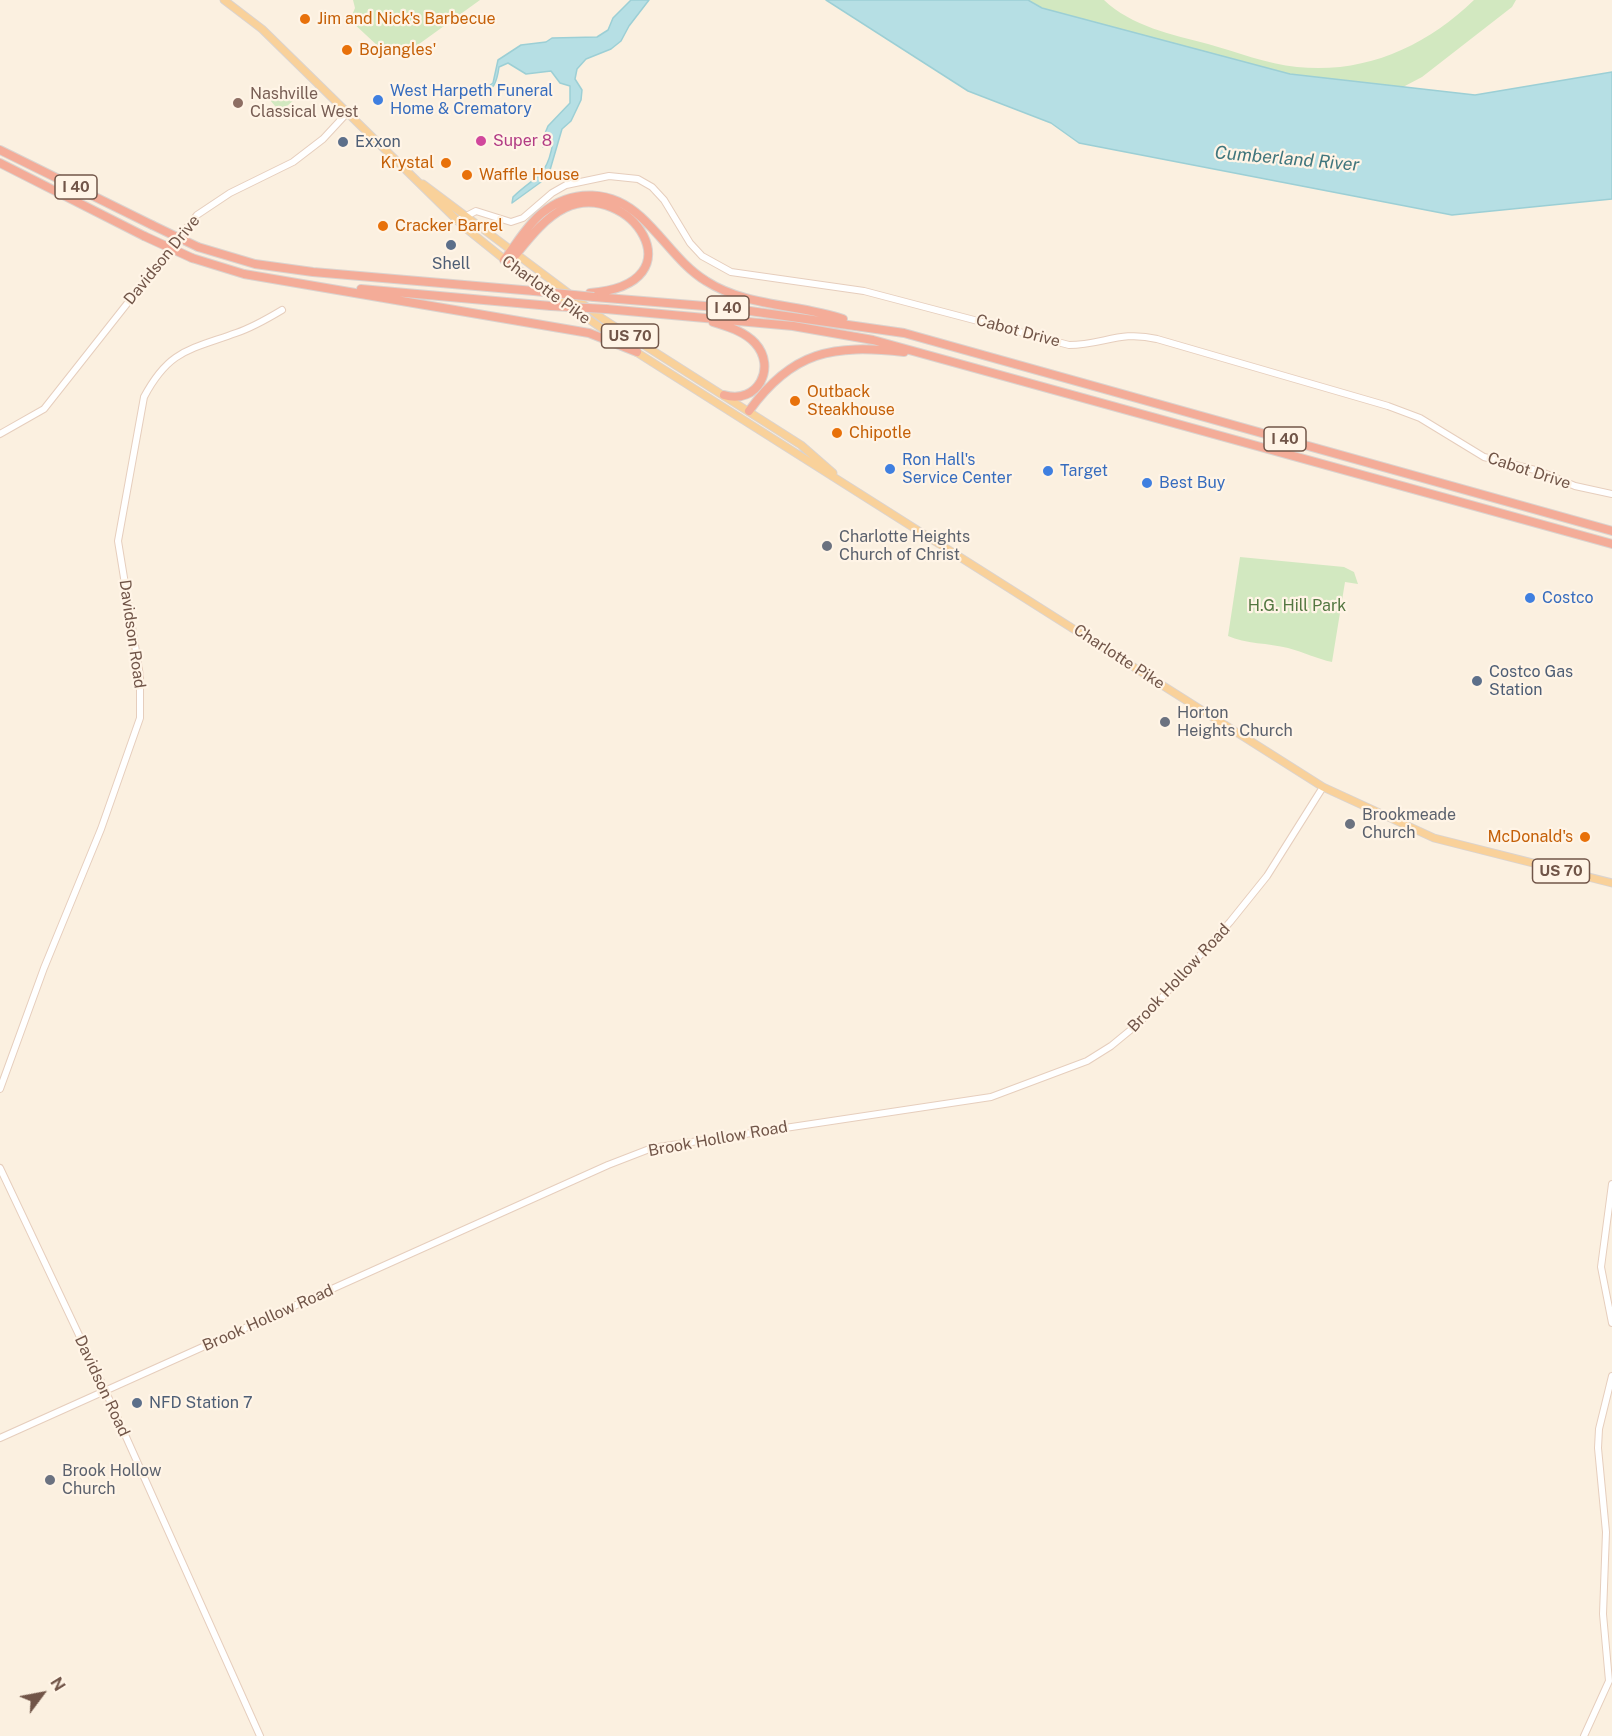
<!DOCTYPE html>
<html>
<head>
<meta charset="utf-8">
<style>
	body { margin:0 }
	#map { position:relative; width:1612px; height:1736px; overflow:hidden; background:#fbf0e0; font-family:"Public Sans",sans-serif }
	canvas { display:block }
	.north { position:absolute; left:12px; top:1664px; width:60px; height:60px; -webkit-text-stroke:4px #fff4e6; paint-order:stroke; rotate:58deg; font-size:16px; font-weight:700; line-height:24px; text-align:center; color:#715548 }
	.north::after { content:''; display:block; margin:auto; width:21px; height:27px; background:#715548; clip-path:polygon(50% 0,100% 100%,50% 72%,0 100%) }
</style>
</head>
<body>
<div id="map">
<canvas width="1612" height="1736"></canvas>
<div class="north">N</div>
</div>
<script>
const ctx = document.querySelector('canvas').getContext('2d');
ctx.lineJoin = 'round';
function paint(path, color) { ctx.fillStyle = color; ctx.fill(path, 'evenodd'); }
function strokePath(path, color, width, dash) { ctx.strokeStyle = color; ctx.lineWidth = width; ctx.lineCap = dash ? 'butt' : 'round'; ctx.setLineDash(dash || []); ctx.stroke(path); }
function write(font, color, halo, rows, align = 'center') {
  ctx.font = font + ' "Public Sans",sans-serif'; ctx.lineWidth = 4.5; ctx.setLineDash([]); ctx.textBaseline = 'middle'; ctx.strokeStyle = halo; ctx.fillStyle = color; for (const [text, x, y, turn = 0] of rows) {
    ctx.save(); ctx.translate(x, y); ctx.rotate((+turn || 0) * Math.PI / 180); ctx.textAlign = isNaN(turn) ? turn : align; if (halo) ctx.strokeText(text, 0, 0); ctx.fillText(text, 0, 0); ctx.restore();
  }
}
const green = new Path2D(`
	M353 0H480L408 52 381 49 350 20 355 8Z
	M1028 0H1104C1131 26 1173 35 1208 44 1237 52 1267 64 1297 67 1365 74 1425 47 1474 0H1516L1512 7 1422 77 1403 87 1290 74 1042 8Z
	M283 88 294 100 280 112 270 100Z
	M1240 557 1344 567 1354 572 1358 584 1345 582 1332 662C1317 659 1304 652 1288 648 1269 643 1245 644 1228 636Z`);
const water = new Path2D(`
	M631 0H649L629 26 621 41 611 49 586 59 577 69 575 79 582 90 581 100 571 121 562 129 550 170 541 182 512 203 513 197C536 175 547 178 553 142L549 141 543 147 541 143 548 126 570 103V86L560 83 551 71 526 74 508 63 499 67C497 82 494 92 477 95L468 91H482L493 83 498 60 521 45 546 42 552 38 597 37 608 30 613 18Z
	M826 0H1028L1042 8 1290 74 1475 95 1612 72V199L1452 215 1079 143 1051 123 968 91Z`);
const secondary = new Path2D(`
	M457 221 476 211 511 222 523 218 552 193 566 185 609 176 638 179 652 187 664 200 690 243 702 256 731 272 864 291 1069 345C1103 345 1120 330 1157 339L1388 406 1420 418 1484 457 1539 471 1575 486 1612 494
	M0 434 44 409 197 215 230 193 293 162 323 139 348 112
	M0 1089 44 968 101 829 140 718V676L118 541 144 397C169 350 189 350 236 333 251 328 267 319 282 310
	M0 1168 105 1390 260 1736
	M1612 1184 1601 1267 1612 1323
	M0 1438 608 1165 652 1148 991 1097 1087 1061 1111 1046 1139 1023 1230 922 1267 876 1323 787
	M1584 1736 1609 1681 1603 1614 1606 1532 1598 1448 1599 1429 1612 1376`);
const primary = new Path2D(`
	M224 0 262 29 463 226 509 263 624 344
	M423 184 603 319 801 445 833 473
	M633 350 1323 787 1434 838 1612 883`);
const highway = new Path2D(`
	M0 150 152 225
	M0 163 144 236
	M198 247 255 264 313 272 534 291
	M192 258 244 274 589 333 637 352
	M504 260C516 245 527 225 542 213 573 188 612 190 641 217 664 238 680 265 706 281 746 307 799 304 843 319
	M509 263C525 244 542 219 565 208 629 178 702 284 590 293
	M361 289 551 306
	M594 297 729 308 904 333 1612 531
	M606 309 793 326 873 340 1612 544
	M713 322C728 327 744 331 755 343 777 367 758 405 724 395
	M749 411C792 351 833 344 904 352`);
const highwayBridge = new Path2D(`
	M152 225 198 247
	M144 236 192 258
	M534 291 594 297
	M551 306 606 309`);
const markers = [
	[305,19,6,"#e8710a"],
	[347,50,6,"#e8710a"],
	[378,100,6,"#3f7fe0"],
	[238,103,6,"#8d6e63"],
	[481,141,6,"#d1479c"],
	[343,142,6,"#5c6f8a"],
	[446,163,6,"#e8710a"],
	[467,175,6,"#e8710a"],
	[383,226,6,"#e8710a"],
	[451,245,6,"#5c6f8a"],
	[795,401,6,"#e8710a"],
	[837,433,6,"#e8710a"],
	[890,469,6,"#3f7fe0"],
	[1048,471,6,"#3f7fe0"],
	[1147,483,6,"#3f7fe0"],
	[827,546,6,"#6b7280"],
	[1530,598,6,"#3f7fe0"],
	[1477,681,6,"#5c6f8a"],
	[1165,722,6,"#6b7280"],
	[1350,824,6,"#6b7280"],
	[1585,837,6,"#e8710a"],
	[137,1403,6,"#5c6f8a"],
	[50,1480,6,"#6b7280"]
];
const shields = [
	[76,187,42],
	[728,308,42],
	[630,336,57],
	[1285,439,42],
	[1561,871,57]
];
const shieldNames = [
	["I 40",76,187],
	["I 40",728,308],
	["US 70",630,336],
	["I 40",1285,439],
	["US 70",1561,871]
];
const foodNames = [
	["Jim and Nick's Barbecue",317,19],
	["Bojangles'",359,50],
	["Krystal",434,163,"right"],
	["Waffle House",479,175],
	["Cracker Barrel",395,226],
	["Outback",807,392],
	["Steakhouse",807,410],
	["Chipotle",849,433],
	["McDonald's",1573,837,"right"]
];
const shopNames = [
	["West Harpeth Funeral",390,91],
	["Home & Crematory",390,109],
	["Ron Hall's",902,460],
	["Service Center",902,478],
	["Target",1060,471],
	["Best Buy",1159,483],
	["Costco",1542,598]
];
const educationNames = [
	["Nashville",250,94],
	["Classical West",250,112]
];
const hotelNames = [
	["Super 8",493,141]
];
const serviceNames = [
	["Exxon",355,142],
	["Shell",451,264,"center"],
	["Costco Gas",1489,672],
	["Station",1489,690],
	["NFD Station 7",149,1403]
];
const streetNames = [
	["Davidson Drive",162,260,-51],
	["Charlotte Pike",546,290,36],
	["Cabot Drive",1018,331,15],
	["Cabot Drive",1529,471,18],
	["Davidson Road",132,634,82],
	["Charlotte Pike",1119,657,33],
	["Brook Hollow Road",1179,978,-47],
	["Brook Hollow Road",718,1139,-10],
	["Brook Hollow Road",268,1318,-24],
	["Davidson Road",102,1386,65]
];
const worshipNames = [
	["Charlotte Heights",839,537],
	["Church of Christ",839,555],
	["Horton",1177,713],
	["Heights Church",1177,731],
	["Brookmeade",1362,815],
	["Church",1362,833],
	["Brook Hollow",62,1471],
	["Church",62,1489]
];
const parkNames = [
	["H.G. Hill Park",1297,606]
];
const waterNames = [
	["Cumberland River",1287,159,5]
];
paint(green, '#d2e8c0');
paint(water, '#b6dfe4');
strokePath(water, '#9ccfd5', 1.5);
strokePath(secondary, '#e6cebd', 8);
strokePath(primary, '#dad3cf', 9);
strokePath(highway, '#dad3cf', 10);
strokePath(secondary, '#fff', 6);
strokePath(primary, '#f9d19a', 7);
strokePath(highway, '#f4ac98', 8);
strokePath(highwayBridge, '#dad3cf', 10, []);
strokePath(highwayBridge, '#f4ac98', 8);
for (const [x, y, r, color] of markers) { const dot = new Path2D(); dot.arc(x, y, r, 0, 2 * Math.PI); ctx.fillStyle = color; ctx.fill(dot); strokePath(dot, '#fff4e6', 2); }
for (const [x, y, w] of shields) { const box = new Path2D(); box.roundRect(x - w / 2, y - 12, w, 24, 4.5); ctx.fillStyle = '#fff4e6'; ctx.fill(box); strokePath(box, '#715548', 1.5); }
write('bold 15px', '#715548', null, shieldNames);
write('16px', '#c56008', '#fff4e6', foodNames, 'left');
write('16px', '#366cbe', '#fff4e6', shopNames, 'left');
write('16px', '#785e54', '#fff4e6', educationNames, 'left');
write('16px', '#b23c85', '#fff4e6', hotelNames, 'left');
write('16px', '#4e5e75', '#fff4e6', serviceNames, 'left');
write('16px', '#715548', '#fff4e6', streetNames);
write('16px', '#5b616d', '#fff4e6', worshipNames, 'left');
write('16px', '#537741', '#fff4e6', parkNames);
write('italic 18px', '#40767d', '#fff4e6', waterNames);
</script>
</body>
</html>
